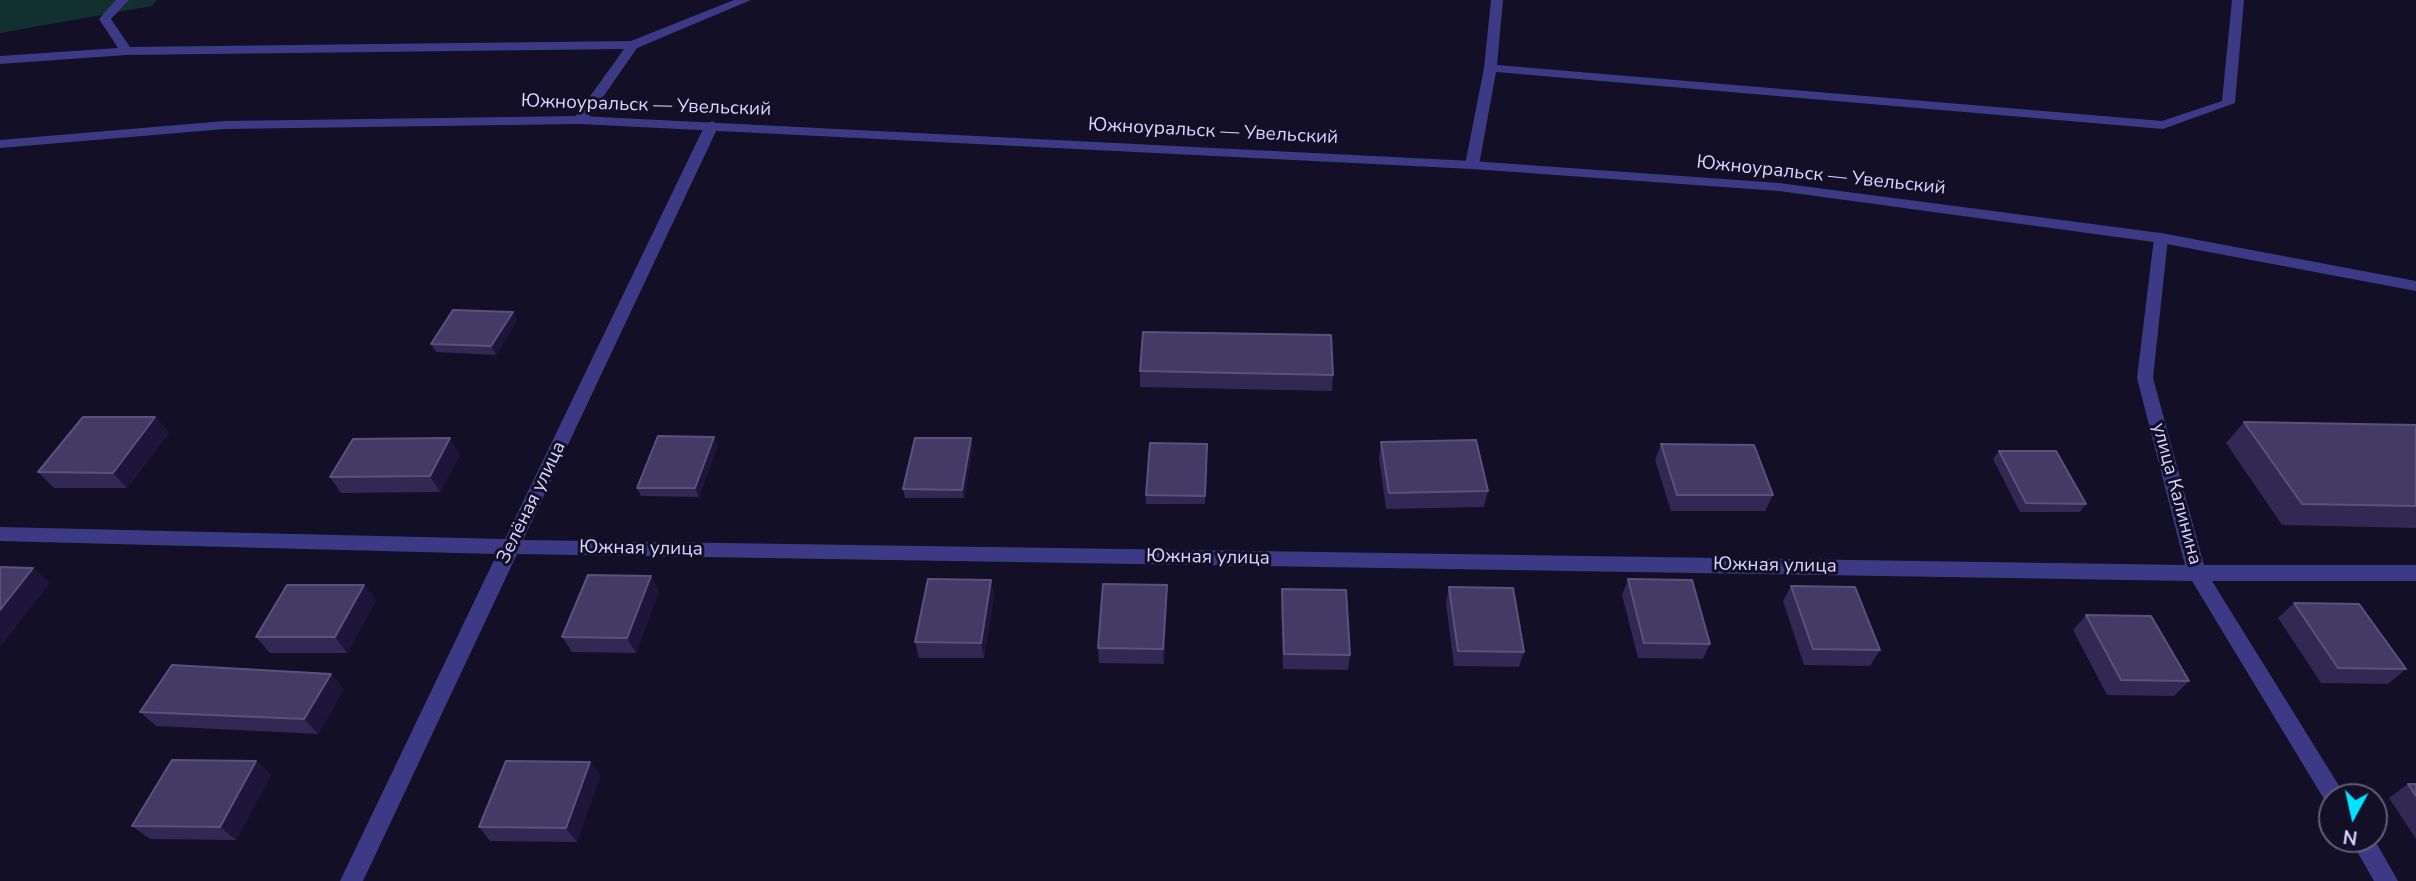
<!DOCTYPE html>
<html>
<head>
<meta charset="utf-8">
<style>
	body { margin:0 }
	#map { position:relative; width:2416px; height:881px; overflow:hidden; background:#130f26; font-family:"Nunito Sans",sans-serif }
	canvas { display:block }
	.north { position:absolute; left:2318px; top:783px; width:70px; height:70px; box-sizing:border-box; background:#130f26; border:2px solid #625e7d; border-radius:50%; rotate:188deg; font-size:19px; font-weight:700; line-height:28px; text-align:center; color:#d9d4ff }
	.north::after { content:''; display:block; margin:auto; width:24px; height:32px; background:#00e5ff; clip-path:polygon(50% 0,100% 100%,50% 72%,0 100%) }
</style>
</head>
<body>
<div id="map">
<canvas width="2416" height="881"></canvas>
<div class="north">N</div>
</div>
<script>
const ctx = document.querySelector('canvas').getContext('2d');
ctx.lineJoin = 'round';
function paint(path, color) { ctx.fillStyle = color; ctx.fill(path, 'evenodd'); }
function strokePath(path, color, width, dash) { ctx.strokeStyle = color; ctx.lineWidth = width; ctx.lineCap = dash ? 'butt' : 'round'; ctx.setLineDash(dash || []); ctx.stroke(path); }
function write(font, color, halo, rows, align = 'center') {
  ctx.font = font + ' "Nunito Sans",sans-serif'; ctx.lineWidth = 6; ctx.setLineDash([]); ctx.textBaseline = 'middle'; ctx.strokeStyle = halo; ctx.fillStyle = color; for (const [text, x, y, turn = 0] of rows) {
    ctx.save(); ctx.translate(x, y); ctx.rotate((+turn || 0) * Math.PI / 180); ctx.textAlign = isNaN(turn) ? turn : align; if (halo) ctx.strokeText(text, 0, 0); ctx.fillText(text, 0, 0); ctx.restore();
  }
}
const green = new Path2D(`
	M0 0H157L152 6 0 33Z`);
const service = new Path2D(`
	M116 0H129L111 19 130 47 631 41 734 0H751L637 48 585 123 580 124 573 120 624 49 126 55 0 64V56L118 48 99 19Z`);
const minor = new Path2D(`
	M1491 0H1503L1497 65 2162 121 2222 101 2232 0H2244L2235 103 2163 129 1496 72 1479 165 1472 169 1465 165 1484 68Z
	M712 121 719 125 523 540 2185 565 2137 378 2154 238 2161 233 2168 238 2153 378 2204 565H2416V581H2212L2346 797H2332V806L2327 804 2192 581 517 554 363 881H340L497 554 0 541V527L505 539 705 125Z
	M2350 839H2374L2398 881H2374Z`);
const tertiary = new Path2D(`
	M580 116 1472 161 1779 183 2161 233 2416 281V291L2161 243 1779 191 1472 169 580 124 225 129 0 148V140L225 121Z`);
const wall = new Path2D(`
	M513 312 517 320 496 355 436 352 431 344Z
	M1140 371 1333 375 1332 391 1140 387Z
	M155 417 169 433 127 488H54L38 472Z
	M2244 422 2416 425V528L2282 525 2226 443Z
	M971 438 973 447 964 498H905L903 489Z
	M1381 442 1488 491 1484 507 1386 509 1379 458Z
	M1207 444 1205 504H1146V495Z
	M1661 444 1773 495 1765 511H1671L1655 460Z
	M718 445 699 497 641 496 637 488Z
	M1999 451 2086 504 2080 512H2020L1993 459Z
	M460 454 440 492 341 493 330 477Z
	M651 576 659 591 636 653 572 652 562 637Z
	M1628 579 1710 644 1703 659 1638 658 1622 595Z
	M991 580 994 596 984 658H919L915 642Z
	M364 585 376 600 347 653H270L256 637Z
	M1791 586 1880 650 1870 666 1804 665 1783 601Z
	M1449 587 1524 652 1519 667 1454 666 1446 603Z
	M1282 589 1350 655 1348 670 1283 669 1281 605Z
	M1167 600 1164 664 1099 663 1098 648Z
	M2294 603 2406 669 2388 684 2321 683 2278 618Z
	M2086 615 2189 681 2174 696 2107 695 2073 630Z
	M344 689 318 734 156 726 140 712Z
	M256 761 271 775 236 840 150 839 132 826Z
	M590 762 600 776 577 842 490 841 479 827Z
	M2408 784H2416V839L2389 798Z`);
const shadedWall = new Path2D(`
	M513 312 517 320 496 355 491 346Z
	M155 417 169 433 127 488 113 473Z
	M714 437 718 445 699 497 695 488Z
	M450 438 460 454 440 492 430 476Z
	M971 438 973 447 964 498 962 490Z
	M33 568 50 583 2 645 0 643V610Z
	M651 576 659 591 636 653 627 638Z
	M991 580 994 596 984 658 981 643Z
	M364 585 376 600 347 653 335 637Z
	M1167 585V600L1164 664 1163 649Z
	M331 674 344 689 318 734 304 719Z
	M256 761 271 775 236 840 220 827Z
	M590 762 600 776 577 842 566 828Z`);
const building = new Path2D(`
	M453 310 513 312 491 346 431 344Z
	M1143 332 1331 335 1333 375 1140 371Z
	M83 417H155L113 473 38 472Z
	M2244 422 2416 425V506L2302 504Z
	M658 436 714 437 695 488H637Z
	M450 438 430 476 330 477 353 439Z
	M915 438H971L962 490 903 489Z
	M1476 440 1488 491 1389 493 1381 442Z
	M1150 443 1207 444 1205 496 1146 495Z
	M1661 444 1754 445 1773 495H1677Z
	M1999 451H2056L2086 504 2026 503Z
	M0 567 33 568 0 610Z
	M588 575 651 576 627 638 562 637Z
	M928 579 991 580 981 643 915 642Z
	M1628 579 1692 580 1710 644 1644 643Z
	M1103 584 1167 585 1163 649 1098 648Z
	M287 585H364L335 637H256Z
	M1791 586 1855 587 1880 650 1813 649Z
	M1449 587 1513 588 1524 652 1458 651Z
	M1282 589 1346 590 1350 655 1284 654Z
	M2294 603 2359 604 2406 669 2338 668Z
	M2086 615 2151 616 2189 681 2121 680Z
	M172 665 331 674 304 719 140 712Z
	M172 760 256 761 220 827 132 826Z
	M506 761 590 762 566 828 479 827Z
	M2408 784H2416V796Z`);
const streetNames = [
	["Южноуральск — Увельский",646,106,2],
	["Южноуральск — Увельский",1213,132,3],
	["Южноуральск — Увельский",1821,176,6],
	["улица Калинина",2176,494,75],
	["Зелёная улица",532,503,-64],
	["Южная улица",641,549,1],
	["Южная улица",1208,558,1],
	["Южная улица",1775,566,1]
];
paint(green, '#12302f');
paint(service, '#3d3a85');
paint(minor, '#3d3a85');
paint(tertiary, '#3d3a85');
paint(wall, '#312854');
paint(shadedWall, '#1d163a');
paint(building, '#433a66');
strokePath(building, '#5a527e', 2);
write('19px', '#d9d4ff', '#130f26', streetNames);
</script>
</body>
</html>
